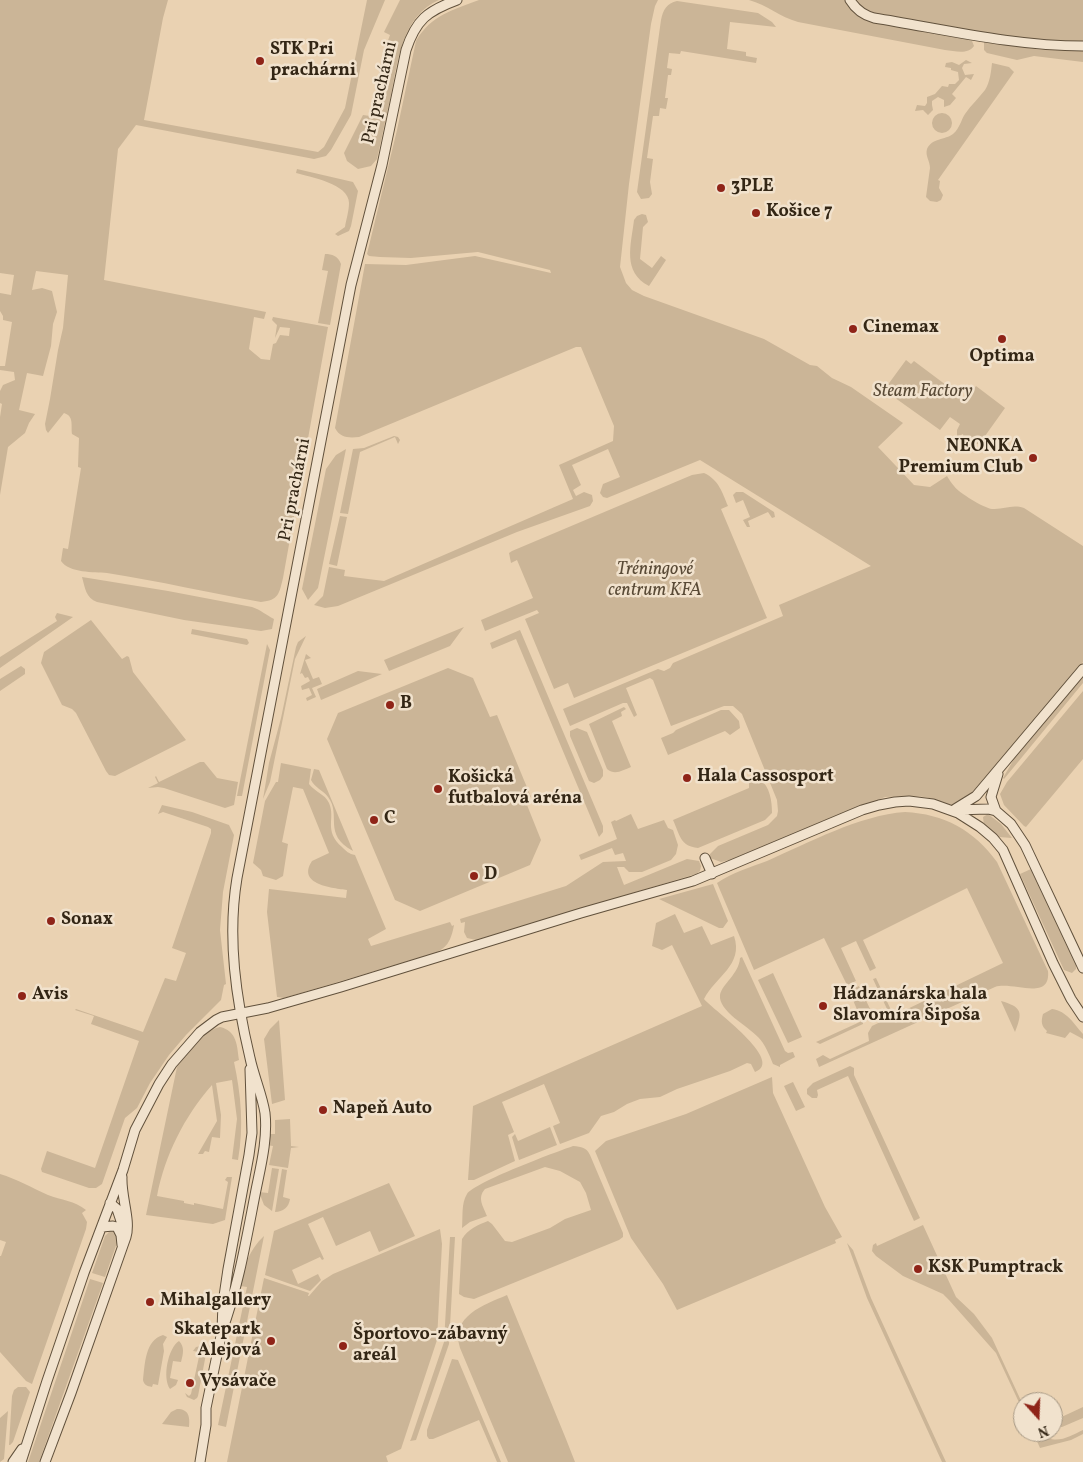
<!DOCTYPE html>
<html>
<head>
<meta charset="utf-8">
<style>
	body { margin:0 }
	#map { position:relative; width:1083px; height:1462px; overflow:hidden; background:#ead2b2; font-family:Vollkorn,serif }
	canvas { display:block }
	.north { position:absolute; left:1013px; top:1392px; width:50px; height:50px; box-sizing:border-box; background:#f1e2cd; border:1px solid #a59783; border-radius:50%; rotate:160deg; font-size:14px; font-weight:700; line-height:20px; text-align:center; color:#332615 }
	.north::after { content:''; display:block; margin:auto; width:18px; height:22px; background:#8f2418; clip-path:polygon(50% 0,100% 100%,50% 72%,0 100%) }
</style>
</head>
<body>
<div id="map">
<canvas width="1083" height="1462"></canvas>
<div class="north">N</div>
</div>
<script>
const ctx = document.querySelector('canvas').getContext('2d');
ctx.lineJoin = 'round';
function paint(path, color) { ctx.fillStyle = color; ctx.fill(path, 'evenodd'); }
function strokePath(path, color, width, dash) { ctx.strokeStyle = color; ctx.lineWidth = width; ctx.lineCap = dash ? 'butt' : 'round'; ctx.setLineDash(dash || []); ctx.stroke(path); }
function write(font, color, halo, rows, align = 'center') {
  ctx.font = font + ' Vollkorn,serif'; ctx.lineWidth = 5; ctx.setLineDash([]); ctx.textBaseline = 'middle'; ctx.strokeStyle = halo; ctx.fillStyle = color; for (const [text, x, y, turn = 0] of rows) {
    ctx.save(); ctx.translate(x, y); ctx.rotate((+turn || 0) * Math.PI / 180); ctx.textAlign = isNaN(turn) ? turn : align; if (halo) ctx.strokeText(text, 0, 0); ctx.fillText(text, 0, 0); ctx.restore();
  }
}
const green = new Path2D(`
	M0 0H168L163 18 144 120 318 152 324 147 345 108 367 0H385L364 50 351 115 331 150 326 156 314 159 136 125 118 149 104 280 266 312 264 319 254 317 249 349 261 359 270 360 273 344 276 343 280 335 289 336 290 328 280 327 275 338 277 325 272 320 273 317 328 327 283 578C279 594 279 600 261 602 210 593 159 581 107 573 94 572 69 573 61 561L63 548 68 549 81 468 78 467 79 438 72 434C71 425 74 416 64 413L48 433 46 430 45 424 50 399 58 350 63 328 68 275 36 271 32 290 42 288 52 291 57 312 53 324 51 346 43 376 27 373 19 410 35 414 29 423 25 433 8 447 0 495V417L2 404 0 403V391L3 385 15 380 14 372 0 370V366H5L12 322 3 320V316L0 311V293L11 295 14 275 0 273Z
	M400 0H439C402 16 398 60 391 95 386 116 382 137 377 159L371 166 358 169 347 161 344 153 363 115 370 116C378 90 379 61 390 35L384 32Z
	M479 0H658L655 6 651 24 629 184 620 267 626 283 632 290 644 296 764 339 810 365 817 366 832 378 851 387 903 423 878 447 914 485 930 487 947 476C949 479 951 483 954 486 959 493 984 508 992 509 1004 510 1011 504 1024 508L1083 546V662L963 803C948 808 943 801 929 798 915 795 900 797 885 797L733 859 721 862 710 858V854L718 846 768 825 777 816 778 811 777 800 742 714 733 706H724L671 726 653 680 650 678 626 688 637 715 634 717 627 703H623L570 726 563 709 658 669 664 671 670 668 673 663 783 616 779 605 871 566 700 460 607 498 603 497 600 493 603 484 620 477 608 449 572 465 581 485 573 490 576 496 584 492 592 495 593 501 590 506 517 532 338 606 325 608 314 605 323 596 329 567 345 570 344 576 384 581 573 499 559 465 613 441 614 426 581 347H576L359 437C349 438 340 438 335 428L365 264 406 265 475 256 551 273 550 270 478 252 411 258 380 257 369 256 367 254 397 130 416 41C431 15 453 10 479 0Z
	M749 0H846L861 17 865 20 964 38 972 41 974 46C968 55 955 51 945 50L798 22C780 17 767 5 749 0Z
	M855 0H1083V42C1013 42 944 25 875 13L864 9Z
	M677 1 758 13 772 22 776 27 730 22 727 49 746 52V56L757 58 756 63 681 51 680 54 669 53 667 68 672 69 671 75H668L665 98H668L666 109 660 108 659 116H653L647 158 653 159 650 182 652 194 649 198 641 199 637 192 661 20C663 10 667 3 677 1Z
	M984 42 1042 50 1083 51V62L1034 56 1017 60 987 53 984 50Z
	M966 60 972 63 964 64 962 68 965 75 974 74 971 80 966 77 952 94 956 98 950 105 944 107V100L938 97 932 101V105L933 110 928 115 923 110 915 111 917 105 925 106 927 103V97L935 94 942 86 948 87 949 84H955L959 80 958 72 951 70V68L945 67 946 63 952 62 959 65Z
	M992 63 1009 67 1014 72 938 180 940 181 939 188 943 195 941 200 937 202 930 201 926 197 930 168C930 161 925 156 927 149 932 138 945 140 953 134 960 128 961 120 965 114 971 105 979 98 985 90 990 82 991 72 992 63Z
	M932 123a10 10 0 1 1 20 0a10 10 0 1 1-20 0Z
	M297 169 353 182 358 191 351 226 349 231 338 236 335 234 345 227C346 220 349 211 349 203 349 184 311 177 296 173Z
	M642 214 646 215 648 222 643 227 640 259 652 268 661 256 666 260 649 286C622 272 631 245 634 220L637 216Z
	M325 254C332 254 338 256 341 264L330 325 318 323 328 271 322 270Z
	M906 360 911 364 914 361 966 400 976 386 1005 408 980 443 971 446V439L964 442 963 434 957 437V430L960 424 950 417 940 430 884 390Z
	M394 436 398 437 400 440 398 444 395 437 360 452 348 514 340 513 353 449 364 448Z
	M346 449 318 588 308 600 302 589 326 469 336 455Z
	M704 473C719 480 722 492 728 506L721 509 767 618 574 698 568 683 554 689 525 619 539 613 537 610 485 631 481 620 533 598 517 560 511 563 509 553 512 551 692 475Z
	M736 492H743L774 512 775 517 772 518 768 512 748 521 750 527H747L743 520 750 517 743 500 736 503 733 495Z
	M340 516 347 517 337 566 329 564Z
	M82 577 168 591 252 607C261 610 266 615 274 619L272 629 261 631 184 620 97 602C86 598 85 588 82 577Z
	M57 613 73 617 0 668V657L57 621 55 617Z
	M91 620 122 659 127 656 129 657 133 672 186 740 115 776 109 775 106 771 76 713 72 709 62 705 41 663 44 652Z
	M464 627 450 646 389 671 384 660Z
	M192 629 247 639 249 643 247 645 191 634Z
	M520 630 603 826V832L599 837 516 639 492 649 490 643Z
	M306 636 295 659 270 782 263 799 269 763 281 718 296 647 298 642Z
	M267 644 270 650 242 796H237Z
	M306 654 311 658 305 660 313 679 319 677 322 684 312 688 316 697 307 701 306 698 312 695 309 688 302 690 301 686 310 681 308 677 305 678 302 673 300 674Z
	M21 666 25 669V674L0 691V679Z
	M448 668 473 678 490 717 497 715 531 797 525 800 541 840 530 865 420 911 395 900 327 739 338 713Z
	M358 671 382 674 321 700 317 689Z
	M1083 677V683L1004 779 1003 778 1014 759Z
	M1083 691V759L1026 827 1024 826 1004 805 1000 794 1007 782Z
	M624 707 626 709 621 712 622 716 612 721 631 767C623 770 615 776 607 769L589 724Z
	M721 710H729L739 721 740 728 730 735 725 731 668 755 661 738 673 733 676 730Z
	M577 728 587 732 603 770V776L600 780 594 783 589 781 570 736V731Z
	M200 762H204L217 778 238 782 234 805 225 808 164 788 158 787 148 788 158 783 155 777 156 776 159 782Z
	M281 763 311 769 309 784C315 792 325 794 329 803 336 819 323 830 342 847 346 851 349 854 355 855L386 929 368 939 371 946 450 922 452 926 454 925C451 941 447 949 432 954L284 998 277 997 267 912 269 889 346 898 347 890C334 888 296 885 312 861L329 853 303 789 293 787 282 842 288 844 283 876 276 880 263 876 261 870 253 863 265 801 276 782H278Z
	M314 769 319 770 353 851C322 834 342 815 328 797 323 790 315 788 311 780Z
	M760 779C770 787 772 801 772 813L765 820 698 848C680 846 680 835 673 820L749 788V782Z
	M162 805 192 812 229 825 234 835 223 892 220 930 226 984 224 985 221 1000 186 1035 169 1055 150 1083 137 1108 125 1118 102 1184 96 1188H89L42 1172 41 1169 47 1151 95 1168 139 1041 91 1024 94 1016 75 1010 76 1009 143 1032 165 978 176 981 186 953 172 948 211 833V829L208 827 163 812 158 814Z
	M905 812C944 814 974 830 997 862L1048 971C1051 1002 1013 981 995 987L819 1067 816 1059 823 1055 830 1059 869 1041 868 1033 872 1026 1003 963 967 888 863 940 876 968 870 971 856 941 841 948 856 981 847 985 824 938 754 970 717 883C731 873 751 867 767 861 808 843 860 815 905 812Z
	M631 814 638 829 664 820 668 828 673 830 678 845 676 854 671 860 642 872H629L624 867H617L624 885 687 859 699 861 701 866 700 871 696 874 476 940 467 938 464 932 465 922 461 923 460 919 566 886 603 862 626 861 623 853 615 855 612 848 581 860 579 855 617 839 611 822 615 820 616 821Z
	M988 814 1001 824 1012 838 999 837 984 825 983 817Z
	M1031 869 1076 965V969L1072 973 1064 970 1020 874Z
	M713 884 728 921 723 928H719L659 899Z
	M675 914 684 933 702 926 711 945 734 936C744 965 715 977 704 999 713 1010 786 1061 755 1072L751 1064 747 1063 730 1071 677 1089 660 1097 640 1099 627 1104 614 1112 601 1116 589 1133 560 1144 553 1126 560 1123 544 1084 502 1102 514 1132 508 1135 515 1161 474 1180H468L473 1106 702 1006 672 945 662 950 652 946 656 923Z
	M742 957 785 1051 788 1053 793 1052 795 1057 780 1065V1067L773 1064C769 1054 765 1044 758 1037 748 1026 718 1011 720 995 722 984 739 974 740 958Z
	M773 973 802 1037 788 1043 758 980Z
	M876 978 891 1010 875 1017 872 1016 863 1021V1024L820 1044 816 1042 862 1021 849 991 859 986 873 1015 887 1009 873 979Z
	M1001 1001C1022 1007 1023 1012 1015 1032Z
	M1052 1009C1067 1011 1074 1024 1083 1034V1039L1070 1032 1065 1038 1046 1033 1047 1031C1041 1026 1041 1021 1043 1014Z
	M279 1020 285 1100 272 1104 264 1039 270 1029Z
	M220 1027C237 1031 237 1045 239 1060L234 1062C241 1095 244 1126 238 1160L232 1159 237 1119 232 1080 216 1083 221 1115 220 1138 212 1137 209 1152 205 1151 203 1154H198L217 1121 212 1085C184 1117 165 1155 157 1196L184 1201V1203L194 1205V1203L223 1209 228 1182 225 1180 227 1177H232L225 1220 213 1224 146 1215 177 1067C186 1054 204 1030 220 1027Z
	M850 1066 854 1068V1075L920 1218 914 1221 848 1076 817 1090 818 1095 817 1098H812L807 1094V1089L813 1083Z
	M772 1077 773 1093 825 1207 842 1237 835 1240 836 1243 677 1310 663 1284 631 1238 595 1151 606 1141 686 1114Z
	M793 1082 805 1107 796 1111 784 1086Z
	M290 1119 291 1146 299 1147 291 1148 288 1168 269 1165 273 1146 266 1145 268 1134H275V1120Z
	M550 1127 557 1145 519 1160 512 1137 515 1134 518 1141Z
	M573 1146C582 1147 586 1147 590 1155L623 1233V1237L619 1240 474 1299 464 1297 459 1294 462 1239C468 1229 478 1225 488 1221L492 1224 505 1241 512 1242 550 1228 565 1219 591 1210 586 1193 580 1182 560 1171 545 1167 485 1189C477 1198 483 1206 487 1216L470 1222 462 1228C463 1218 461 1203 467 1194 475 1182 556 1152 573 1146Z
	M272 1168 279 1169 272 1211 264 1205 259 1192 268 1193Z
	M282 1169 287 1170 283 1197 290 1199C289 1207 283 1212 275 1212Z
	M0 1174C17 1179 32 1188 48 1195 61 1200 75 1201 86 1210L82 1213 87 1222 86 1229 32 1384 26 1381 0 1352V1256H1L6 1242 0 1240Z
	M389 1183 415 1236 379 1252 370 1231 336 1246 323 1217 308 1224 324 1259 322 1260 320 1257 292 1270 298 1284 318 1274 321 1280 310 1291 265 1275 274 1231Z
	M923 1225 956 1297 974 1314 992 1338 1023 1405V1411L996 1353 949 1300 943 1294 903 1276 876 1256 872 1251 873 1245 876 1243 877 1246Z
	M440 1229 442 1244 437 1340 401 1449 386 1456 388 1462H227L264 1278 309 1293 308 1296H309L322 1281 333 1274Z
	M110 1231 117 1233 118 1240 105 1277 92 1273 105 1236Z
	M264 1236 226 1427 218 1425 247 1287 240 1286C244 1266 249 1250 264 1236Z
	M450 1237H455L449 1344 416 1440 410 1441 411 1439 444 1342Z
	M847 1243 853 1250 871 1298 946 1462H942L867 1298Z
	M90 1279 103 1283 39 1462H28Z
	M507 1295 566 1439 575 1462H508L460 1348C450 1316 484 1305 507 1295Z
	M163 1335 167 1337 163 1344 164 1351 158 1385 153 1384 152 1387C147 1386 144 1385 143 1380 145 1364 145 1340 163 1335Z
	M179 1341C185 1347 183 1354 181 1362L173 1361 170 1378 178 1380 176 1385 170 1389C162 1378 168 1348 179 1341Z
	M201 1346 205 1349 206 1354 198 1396 197 1398 194 1400 187 1397 185 1393 189 1396 191 1394 200 1352 193 1351 196 1347Z
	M452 1359 458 1360 501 1462H497L479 1420 433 1439H429L427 1436V1430Z
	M18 1387H26L30 1392 13 1442 10 1445H9L12 1396 14 1390Z
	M1083 1407V1418L1062 1427 1053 1425V1421Z
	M177 1409C189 1409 190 1417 189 1427L162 1424 171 1412Z
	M8 1411 4 1459 0 1462V1418Z
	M1083 1430V1434L1071 1440 1040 1448 1033 1432C1040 1432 1042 1435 1048 1438 1060 1443 1072 1435 1083 1430Z`);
const minor = new Path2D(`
	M850 0C856 10 863 15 874 18 943 29 1013 46 1083 46
	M955 809 976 796 1083 669
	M955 810 988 809 996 811 1011 824 1025 845 1083 968
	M996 811 991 797 998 774
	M705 858 712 874
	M110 1203 117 1209 122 1224
	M102 1227 113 1226 117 1227 121 1235 122 1245
	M222 1331C238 1288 246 1241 255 1195 260 1169 268 1140 265 1113 262 1094 254 1077 250 1058 236 999 227 938 237 878L351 285 382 165 406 50C416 20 427 11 457 0
	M13 1462 22 1449
	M21 1462 47 1381 84 1273 123 1170 135 1130 159 1084 172 1064 200 1032 216 1020 222 1017 268 1008 341 987 581 913 693 881 862 810 879 805 895 802 909 801 933 804 958 813 980 827 993 838 1003 850 1053 963 1071 999 1083 1017
	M45 1462 71 1393 126 1237C131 1220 121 1197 122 1177
	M200 1462 206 1425V1408L222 1331 223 1303 228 1269 249 1155 252 1133 250 1069`);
const markers = [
	[260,61,5,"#8f2418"],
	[721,188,5,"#8f2418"],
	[756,213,5,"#8f2418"],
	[853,329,5,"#8f2418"],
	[1002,339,5,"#8f2418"],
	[1033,458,5,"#8f2418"],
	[390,705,5,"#8f2418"],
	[687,778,5,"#8f2418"],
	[438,789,5,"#8f2418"],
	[374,820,5,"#8f2418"],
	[474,876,5,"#8f2418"],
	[51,921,5,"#8f2418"],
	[22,996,5,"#8f2418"],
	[823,1006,5,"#8f2418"],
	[323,1110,5,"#8f2418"],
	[918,1269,5,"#8f2418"],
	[150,1302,5,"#8f2418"],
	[271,1341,5,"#8f2418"],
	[343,1346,5,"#8f2418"],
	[190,1383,5,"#8f2418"]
];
const poiNames = [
	["STK Pri",270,51],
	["prachárni",270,72],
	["3PLE",731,188],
	["Košice 7",766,213],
	["Cinemax",863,329],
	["Optima",1002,358,"center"],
	["NEONKA",1023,448,"right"],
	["Premium Club",1023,469,"right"],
	["B",400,705],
	["Hala Cassosport",697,778],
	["Košická",448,779],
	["futbalová aréna",448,800],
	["C",384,820],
	["D",484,876],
	["Sonax",61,921],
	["Avis",32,996],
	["Hádzanárska hala",833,996],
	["Slavomíra Šipoša",833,1017],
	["Napeň Auto",333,1110],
	["KSK Pumptrack",928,1269],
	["Mihalgallery",160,1302],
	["Skatepark",261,1331,"right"],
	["Alejová",261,1352,"right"],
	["Športovo-zábavný",353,1336],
	["areál",353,1357],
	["Vysávače",200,1383]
];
const streetNames = [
	["Pri prachárni",381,93,-77],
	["Pri prachárni",296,490,-79]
];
const parkNames = [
	["Steam Factory",923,393],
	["Tréningové",655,571],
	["centrum KFA",655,592]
];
paint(green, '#cbb597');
strokePath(minor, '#61513c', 11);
strokePath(minor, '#f1e2cd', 9);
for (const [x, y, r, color] of markers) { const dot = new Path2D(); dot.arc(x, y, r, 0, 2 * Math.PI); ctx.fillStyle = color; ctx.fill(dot); strokePath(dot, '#f1e2cd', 2); }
write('bold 18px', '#332615', '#f1e2cd', poiNames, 'left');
write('18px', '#332615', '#f1e2cd', streetNames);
write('italic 18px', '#594a36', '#f1e2cd', parkNames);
</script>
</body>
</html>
